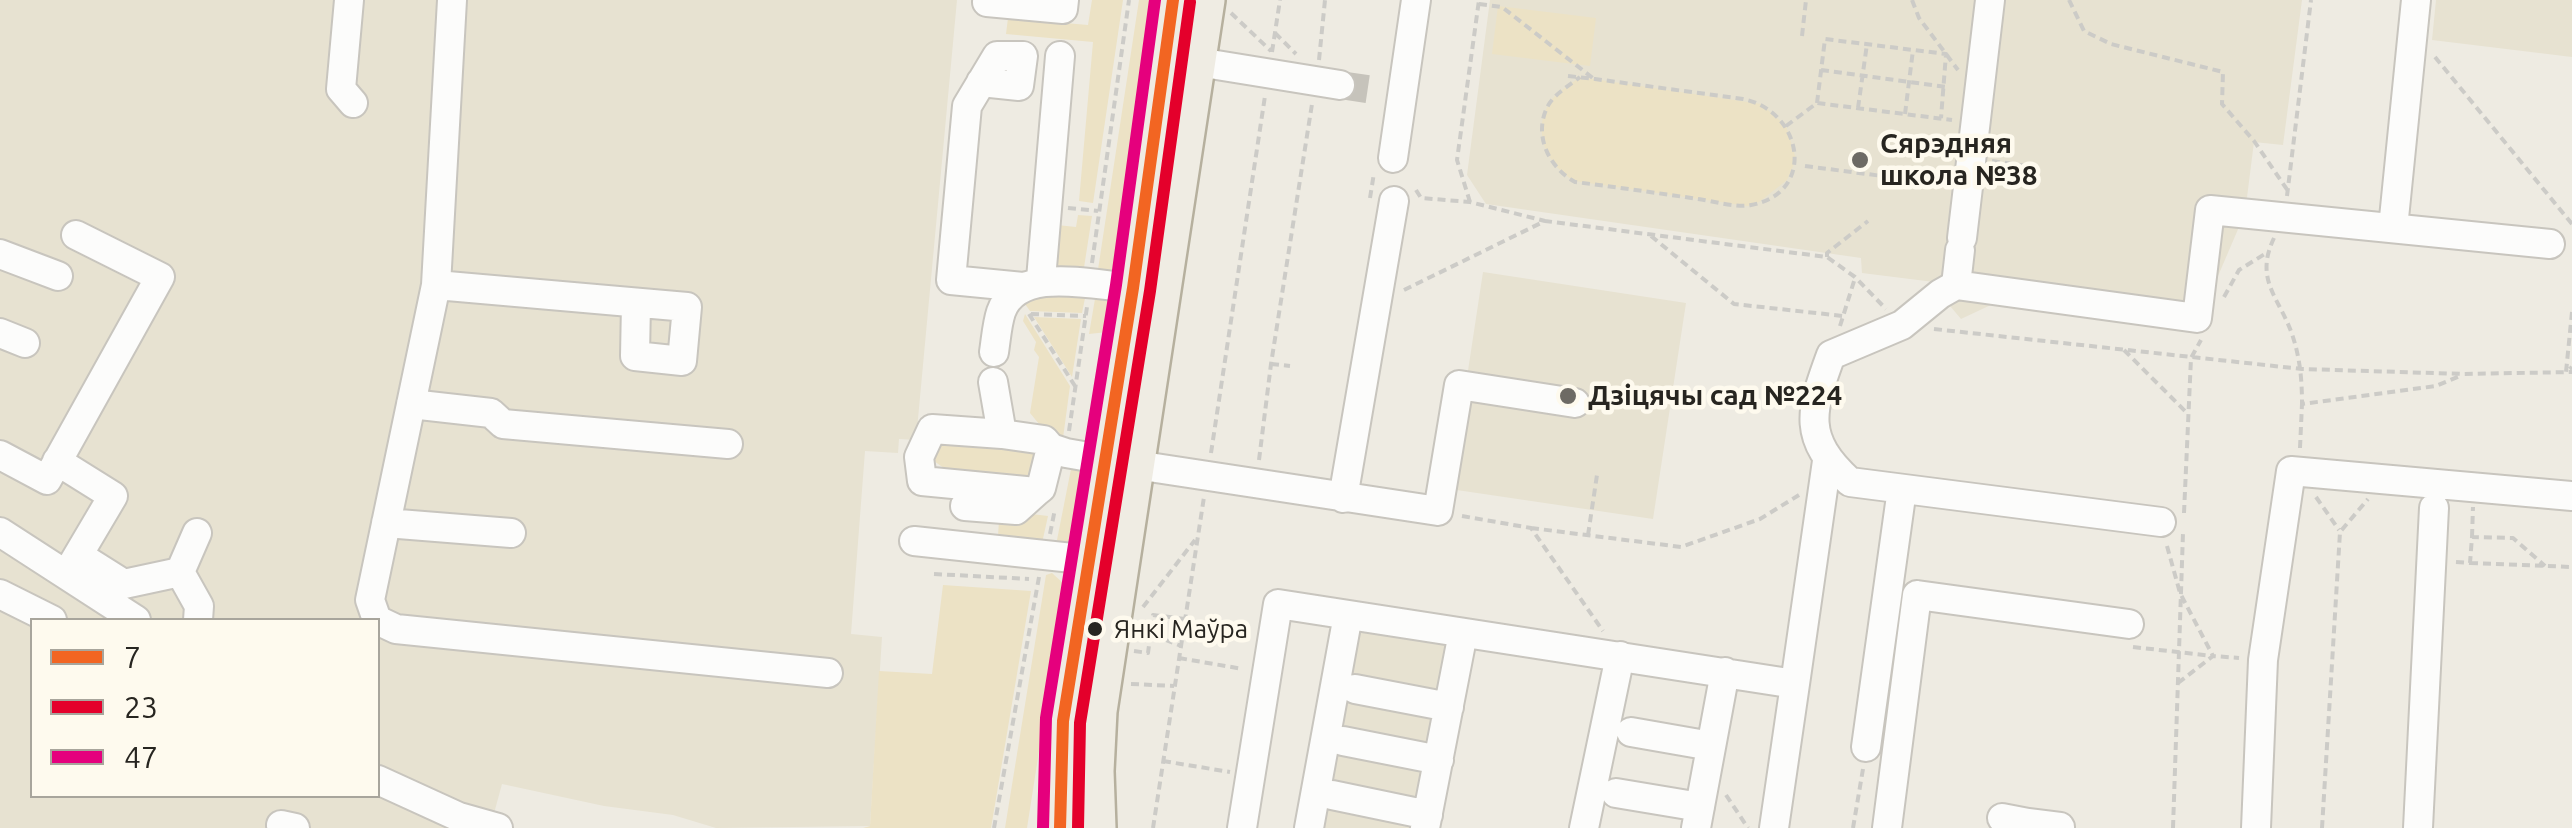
<!DOCTYPE html>
<html>
<head>
<meta charset="utf-8">
<style>
	body { margin:0 }
	#map { position:relative; width:2572px; height:828px; overflow:hidden; background:#eeebe2; font-family:Ubuntu,sans-serif }
	canvas { display:block }
	.legend { position:absolute; left:30px; top:618px; width:350px; height:180px; box-sizing:border-box; background:#fefaee; border:2px solid #a8a59c; margin:0; padding:12px 18px; list-style:none; font-size:30px; color:#272520 }
	.legend li { display:flex; align-items:center; gap:20px; height:50px }
	.legend b { width:50px; border:2px solid #a8a59c }
</style>
</head>
<body>
<div id="map">
<canvas width="2572" height="828"></canvas>
<ul class="legend">
<li><b style="height:12px;background:#f26522"></b>7</li>
<li><b style="height:12px;background:#e4002b"></b>23</li>
<li><b style="height:12px;background:#e5007d"></b>47</li>
</ul>
</div>
<script>
const ctx = document.querySelector('canvas').getContext('2d');
ctx.lineJoin = 'round';
function paint(path, color) { ctx.fillStyle = color; ctx.fill(path, 'evenodd'); }
function strokePath(path, color, width, dash) { ctx.strokeStyle = color; ctx.lineWidth = width; ctx.lineCap = dash ? 'butt' : 'round'; ctx.setLineDash(dash || []); ctx.stroke(path); }
function write(font, color, halo, rows, align = 'center') {
  ctx.font = font + ' Ubuntu,sans-serif'; ctx.lineWidth = 9; ctx.setLineDash([]); ctx.textBaseline = 'middle'; ctx.strokeStyle = halo; ctx.fillStyle = color; for (const [text, x, y, turn = 0] of rows) {
    ctx.save(); ctx.translate(x, y); ctx.rotate((+turn || 0) * Math.PI / 180); ctx.textAlign = isNaN(turn) ? turn : align; if (halo) ctx.strokeText(text, 0, 0); ctx.fillText(text, 0, 0); ctx.restore();
  }
}
const built = new Path2D(`
	M0 0H957L916 440 899 439 898 453 865 451 851 634 882 637 870 826 716 828 673 815 604 806 502 784 490 828H0ZM32 620H378V796H32Z
	M1490 0H2302L2283 145 2254 142 2245 213 2197 325 1995 303 1961 319 1940 294 1942 283 1862 273 1861 258 1486 204 1467 175Z
	M2436 0H2572V57L2432 40Z
	M1483 272 1686 303 1653 519 1450 489Z
	M1359 628 1454 646 1418 828H1318Z`);
const green = new Path2D(`
	M1092 0H1123L1093 203 1079 201 1093 42 1006 34 1008 18 1088 25Z
	M1139 0H1156L1117 267 1106 277 1097 276Z
	M1498 6 1596 18 1590 66 1492 54Z
	M1580 77 1761 104 1786 126 1796 159 1787 180 1759 202 1748 206 1575 181C1549 167 1531 133 1549 104 1555 93 1570 85 1580 77Z
	M1078 215 1092 216 1083 274 1054 271 1057 225 1076 227Z
	M1027 292 1086 293 1082 313 1030 311 1025 304Z
	M1096 293 1105 296 1110 303 1107 332 1089 334Z
	M1025 314 1070 386 1063 438 1044 430 1030 413 1039 357 1034 350 1036 342 1023 321Z
	M1034 317 1081 319 1072 377Z
	M940 438 1043 452 1041 475 1025 484 955 476 934 461 932 455Z
	M1072 464 1086 474 1076 541 1069 545H1056Z
	M1023 513 1048 516 1042 543 998 536 999 521Z
	M1052 573 1063 583 1064 591 1027 828H1005L1046 575Z
	M943 585 1031 591 991 828H863L870 826 879 671 932 674Z`);
const minorTunnel = new Path2D(`
	M1340 85 1380 91`);
const path = new Path2D(`
	M1912 0 1919 18 1958 70
	M2069 0 2084 31 2111 44 2223 72 2222 104 2254 141 2288 191
	M1479 4 1502 7 1594 79
	M1231 13 1271 51
	M1275 33 1296 54
	M1802 36 1806 0
	M1272 52 1280 0
	M2435 57 2572 224
	M1319 60 1325 0
	M1821 70 1946 87
	M1568 76 1595 79 1743 99C1803 111 1817 193 1751 205 1735 208 1714 201 1698 199 1657 193 1616 187 1575 182 1548 167 1532 133 1549 104 1556 93 1570 85 1580 77
	M1817 103 1825 39 1946 54 1941 118
	M1858 108 1867 44
	M1905 114 1913 50
	M1786 126 1817 103 1952 120
	M1992 161 2041 168
	M1805 166 1944 184
	M1416 190 1421 198 1470 202 1545 221
	M2287 196 2311 0
	M1370 198 1374 173
	M1470 202 1457 160 1479 0
	M1068 208 1098 211
	M1651 236 1734 304 1843 316
	M2274 238C2254 280 2279 297 2292 334 2300 358 2302 379 2302 404
	M1827 257V253L1868 221
	M1092 263 1129 0
	M1404 290 1545 221 1827 257 1855 277 1886 309
	M2224 297 2239 270 2268 252
	M2572 312 2566 372 2572 367
	M1029 314 1075 386
	M1031 314 1086 316
	M1840 326 1855 278
	M1934 329 2302 369 2464 374 2572 372
	M2124 350 2188 414
	M1271 364 1290 366
	M1069 431 1087 307
	M2300 448 2302 404 2436 386 2460 376
	M1211 453 1265 96
	M1259 460 1271 364 1312 104
	M2316 497 2339 530
	M2184 513 2191 358 2201 340
	M1462 516 1531 528 1603 631
	M1531 528 1681 547 1760 519 1799 495
	M1050 534 1055 509
	M1588 535 1597 475
	M2472 537 2473 507
	M2167 546 2180 593 2213 656
	M2456 562 2470 563 2472 537 2513 538 2545 566
	M2470 563 2572 567
	M934 574 1029 579
	M1143 607 1195 540
	M1153 635 1181 646
	M2133 647 2213 656
	M1134 651 1148 653 1153 615 1185 619
	M1179 658 1243 669
	M2178 683 2213 656 2239 658
	M1131 684 1174 686
	M1163 761 1230 772
	M1726 795 1748 828
	M994 828 1039 577
	M1153 828 1204 497
	M1853 828 1863 769
	M2173 828 2183 533
	M2322 828 2340 532 2368 499`);
const minor = new Path2D(`
	M349 0 341 89 353 103
	M452 0 436 285 370 600 377 620 396 629 828 673
	M987 2 1063 9 1064 0
	M1198 62 1340 85
	M981 82 1019 86 1023 56H997L967 106 951 280 1023 287
	M1393 158 1416 0
	M2393 228 2416 0
	M1962 238 1990 0
	M1960 250 1956 285 1940 294 1902 325 1831 355C1810 412 1802 438 1850 482L2161 522
	M0 254 58 276
	M1041 279 1060 56
	M436 285 687 307 682 361 635 356 636 303
	M1956 285 2197 318 2210 210 2550 244
	M0 333 25 343
	M994 352C996 339 997 324 1001 312 1018 264 1095 286 1133 288
	M993 382 1002 434 1044 440 1051 448 1066 453 1106 460
	M411 404 491 413 503 424 728 444
	M1002 434 932 429 919 457 922 481 1036 492 1041 488 1051 448
	M0 455 47 480 160 277 76 235
	M57 461 113 496 71 567
	M1136 465 1438 511 1459 385 1575 403
	M1343 498 1394 201
	M965 506 1016 510 1036 492
	M386 523 511 533
	M0 532 136 620
	M914 541 1091 560
	M78 555 124 584 180 572 199 606 198 620
	M180 572 197 533
	M0 594 52 620
	M1355 689 1449 707
	M1631 732 1711 746
	M1343 741 1439 760
	M1866 747 1902 489
	M378 780 459 817 498 828
	M1616 793 1700 807
	M1332 795 1428 815
	M2002 818 2028 823
	M281 825 295 828
	M1242 828 1278 604 1795 684 1827 461
	M1309 828 1348 615
	M1425 828 1463 633
	M1584 828 1620 656
	M1696 828 1725 672
	M1774 828 1795 684
	M1887 828 1917 595 2129 624
	M2028 828V823L2060 827
	M2256 828 2263 660 2291 471 2572 496
	M2418 828 2434 508`);
const major = new Path2D(`
	M1060 828 1063 721 1133 288 1173 0
	M1098 828 1096 771 1099 711 1207 0`);
const bus1 = new Path2D(`
	M1060 828 1063 721 1133 288 1173 0`);
const bus2 = new Path2D(`
	M1078 828 1080 723 1150 291 1190 2`);
const bus3 = new Path2D(`
	M1043 828 1046 718 1116 285 1155 0`);
const markers = [
	[1860,160,10,"#6d6a64"],
	[1568,396,10,"#6d6a64"],
	[1095,629,9,"#272520"]
];
const busNames = [
	["Янкі Маўра",1114,629]
];
const poiNames = [
	["Сярэдняя",1880,144],
	["школа №38",1880,176],
	["Дзіцячы сад №224",1588,396]
];
paint(built, '#e7e2d1');
paint(green, '#ece2c5');
strokePath(minorTunnel, '#c6c3bb', 28, [28, 14]);
strokePath(minor, '#c8c5be', 32);
strokePath(major, '#b6b09e', 40);
strokePath(path, '#cccbc7', 4, [8, 5]);
strokePath(minor, '#fcfcfb', 28);
strokePath(major, '#efece3', 35);
strokePath(bus1, '#f26522', 12);
strokePath(bus2, '#e4002b', 12);
strokePath(bus3, '#e5007d', 12);
for (const [x, y, r, color] of markers) { const dot = new Path2D(); dot.arc(x, y, r, 0, 2 * Math.PI); ctx.fillStyle = color; ctx.fill(dot); strokePath(dot, '#fefaee', 4); }
write('26px', '#272520', '#fefaee', busNames, 'left');
write('bold 28px', '#272520', '#fefaee', poiNames, 'left');
</script>
</body>
</html>
